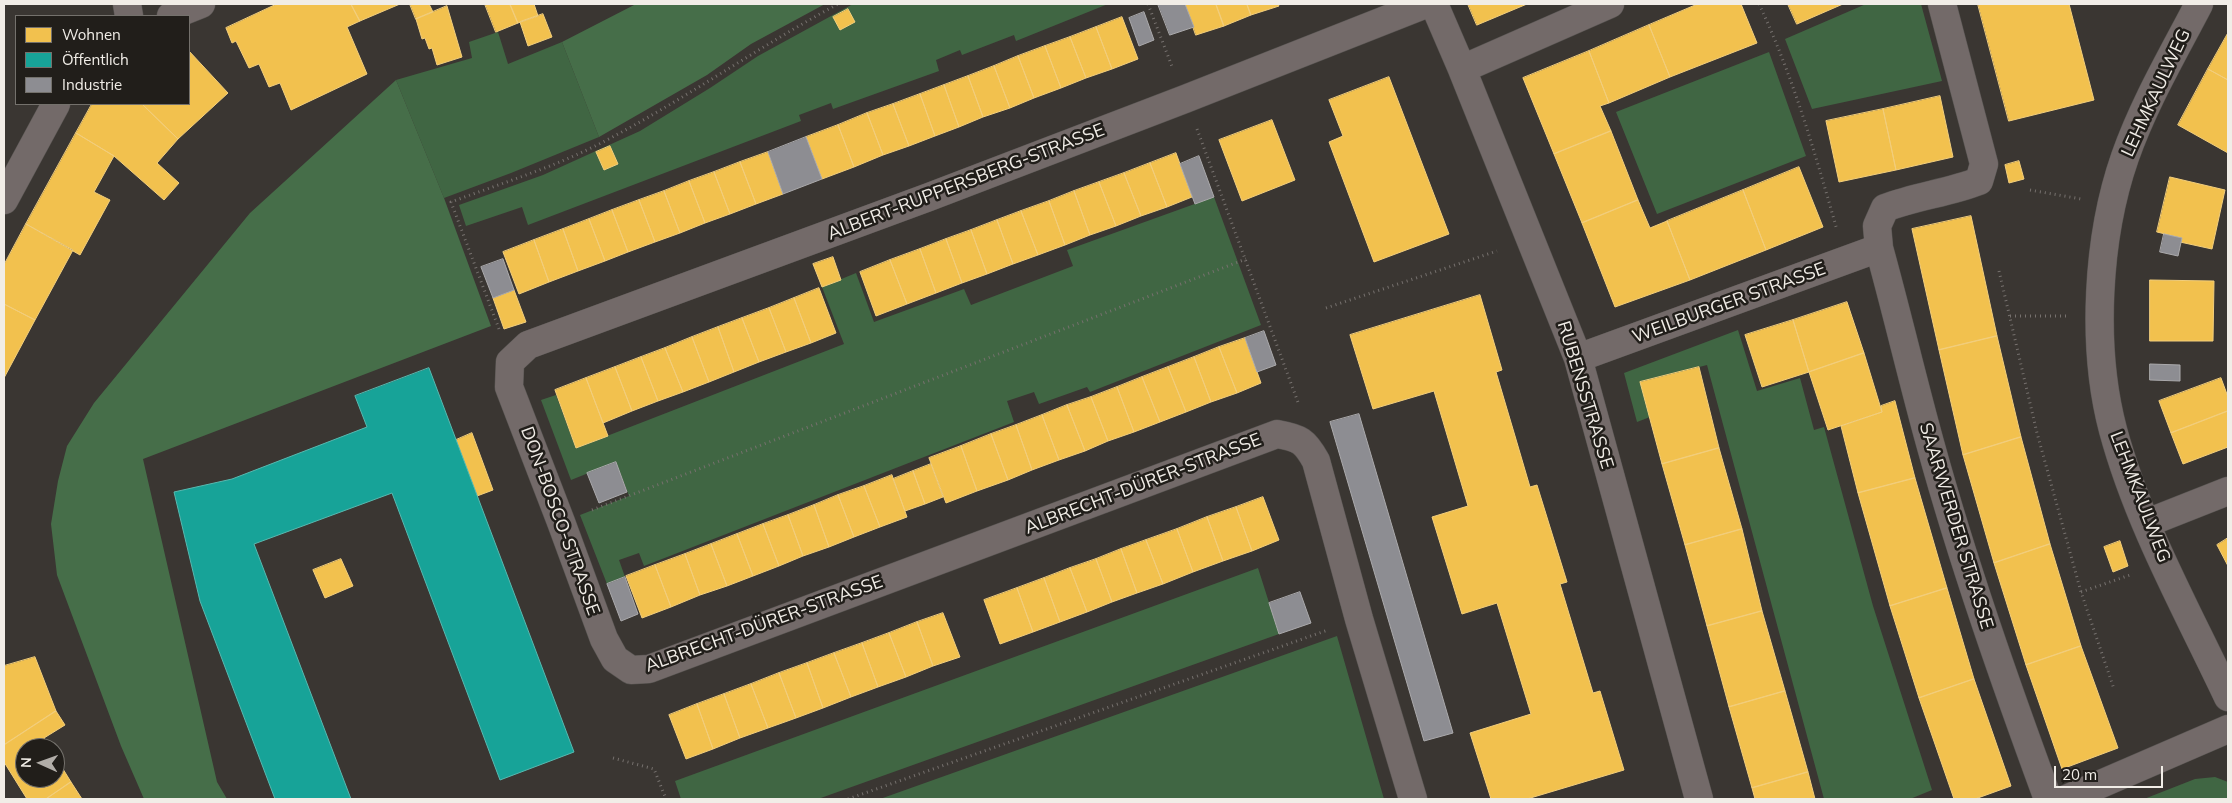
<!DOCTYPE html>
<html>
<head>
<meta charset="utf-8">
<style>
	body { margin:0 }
	#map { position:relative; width:2232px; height:803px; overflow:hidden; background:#3a3632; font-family:Mulish,sans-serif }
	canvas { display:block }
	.frame { position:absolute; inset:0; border:5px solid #f1ede7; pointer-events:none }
	.legend { position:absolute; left:15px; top:15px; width:175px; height:90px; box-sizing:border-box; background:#211e1a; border:1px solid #74716c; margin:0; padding:6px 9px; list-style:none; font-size:15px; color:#f1ede7 }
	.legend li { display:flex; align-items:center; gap:10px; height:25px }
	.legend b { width:25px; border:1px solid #74716c }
	.north { position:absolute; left:15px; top:738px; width:50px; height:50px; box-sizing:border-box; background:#211e1a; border:1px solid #74716c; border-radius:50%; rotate:272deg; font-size:14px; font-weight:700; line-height:20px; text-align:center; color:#f1ede7 }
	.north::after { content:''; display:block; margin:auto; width:18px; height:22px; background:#b1ada8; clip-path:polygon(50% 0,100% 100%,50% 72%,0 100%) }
	.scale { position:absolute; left:2054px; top:766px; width:109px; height:22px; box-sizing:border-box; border:2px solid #f1ede7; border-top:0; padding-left:6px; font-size:15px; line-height:18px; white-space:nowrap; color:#f1ede7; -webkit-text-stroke:4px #211e1a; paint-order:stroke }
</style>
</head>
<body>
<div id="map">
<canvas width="2232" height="803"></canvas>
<div class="frame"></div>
<ul class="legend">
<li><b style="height:14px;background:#f2c14e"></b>Wohnen</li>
<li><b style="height:14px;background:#17a398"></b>Öffentlich</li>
<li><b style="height:14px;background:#8d8d92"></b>Industrie</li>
</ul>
<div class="north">N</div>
<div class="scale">20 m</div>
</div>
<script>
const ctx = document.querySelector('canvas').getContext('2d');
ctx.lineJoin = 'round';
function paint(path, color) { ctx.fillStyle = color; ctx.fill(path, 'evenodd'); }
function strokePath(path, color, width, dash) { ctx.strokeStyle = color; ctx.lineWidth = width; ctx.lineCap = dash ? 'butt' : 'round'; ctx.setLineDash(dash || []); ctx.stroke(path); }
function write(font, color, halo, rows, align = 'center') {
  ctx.font = font + ' Mulish,sans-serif'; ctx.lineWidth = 5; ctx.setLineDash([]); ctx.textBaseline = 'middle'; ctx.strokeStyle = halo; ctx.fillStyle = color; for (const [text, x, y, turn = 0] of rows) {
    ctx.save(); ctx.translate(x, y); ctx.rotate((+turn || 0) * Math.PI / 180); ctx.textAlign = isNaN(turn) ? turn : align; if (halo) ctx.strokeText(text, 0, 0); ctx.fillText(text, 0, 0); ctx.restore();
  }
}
const green = new Path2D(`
	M853 4H1108L1016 41 1014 35 962 55 960 50 936 60 939 71 833 109 831 103 799 115 801 121 528 225 522 207 466 226 459 205 543 175 640 131 710 88 758 56Z
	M1866 4H1921L1942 81 1812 109 1785 39Z
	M498 32 508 64 562 42 599 137 511 173 444 198 396 80 472 58 469 42Z
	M1769 52 1806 156 1657 214 1616 112Z
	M1214 197 1261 325 1090 392 1087 387 1039 404 1034 392 1007 401 1014 422 644 566 639 553 619 560 625 577 607 584 580 515 629 496 616 462 571 480 541 400 556 395 576 448 844 344 822 287 856 273 874 322 964 289 971 305 1073 266 1067 250Z
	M1738 330 1757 391 1800 378 1814 430 1824 427 1873 606 1932 790 1910 799H1824L1707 365 1641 382 1650 417 1637 422 1624 373Z
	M1258 568 1279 634 818 799H681L675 781Z
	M1337 636 1384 799H880Z
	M2215 777 2228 782V799H2144L2195 779Z`);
const forest = new Path2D(`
	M636 4H825L751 44 707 75 599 137 562 42Z
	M396 80 444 198 491 326 143 459 217 782 227 799H144L121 746 57 575 51 524 58 481 67 446 94 403 250 213Z`);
const homes = new Path2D(`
	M277 4H351L360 21 347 27 367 74 291 110 280 83 269 87 259 64 249 68 236 41 232 43 226 28Z
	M351 4H400L360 21Z
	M410 4H429L433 12 416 19Z
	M485 4H510L518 23 496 32Z
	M510 4H534L538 16 518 23Z
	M1185 4H1216L1224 26 1196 35Z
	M1216 4H1247L1251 15 1224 26Z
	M1247 4H1278L1279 6 1251 15Z
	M1468 4H1527L1477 25Z
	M1698 4H1741L1757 43 1670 77 1649 25Z
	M1788 4H1843L1797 24Z
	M1978 4H2069L2094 100 2009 121Z
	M447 6 462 57 437 65 432 48 429 49 425 38 422 39 416 19Z
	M848 9 855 22 840 30 833 17Z
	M543 14 552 37 528 46 520 22Z
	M1122 17 1138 59 1112 69 1096 27Z
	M1649 25 1670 77 1609 103 1589 51Z
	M1096 27 1112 69 1086 78 1070 37Z
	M2228 33V80L2208 69Z
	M1070 37 1086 78 1061 88 1045 46Z
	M1045 46 1061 88 1034 98 1018 56Z
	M189 51 228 93 178 139 142 104H189Z
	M1589 51 1609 103 1600 106 1611 131 1554 154 1523 78Z
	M1018 56 1034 98 1010 108 994 66Z
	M994 66 1010 108 983 117 968 76Z
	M2208 69 2228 80V153L2178 125Z
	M968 76 983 117 959 127 944 85Z
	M1389 77 1449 234 1374 262 1329 142 1343 136 1329 100Z
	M944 85 959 127 935 136 920 94Z
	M920 94 935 136 909 146 893 104Z
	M1940 96 1953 157 1896 170 1883 109Z
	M92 104H142L178 139 157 163 179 183 164 200 114 156 76 133Z
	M893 104 909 146 883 155 867 113Z
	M1883 109 1896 170 1839 182 1826 121Z
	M867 113 883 155 854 167 838 125Z
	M1272 120 1295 180 1242 201 1219 140Z
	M838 125 854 167 822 179 806 137Z
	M1611 131 1638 200 1582 223 1554 154Z
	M76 133 114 156 94 192 110 200 80 255 26 224Z
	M610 146 618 164 604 170 596 152Z
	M768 152 783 194 756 204 740 162Z
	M1176 153 1192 197 1167 207 1150 163Z
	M2019 161 2024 179 2009 183 2005 165Z
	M740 162 756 204 730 214 714 172Z
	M1150 163 1167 207 1141 216 1124 173Z
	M1799 167 1823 227 1766 250 1743 190Z
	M714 172 730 214 705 223 689 181Z
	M1124 173 1141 216 1116 226 1099 182Z
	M2170 177 2225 190 2212 249 2180 242 2182 238 2157 232Z
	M689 181 705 223 680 233 664 191Z
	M1099 182 1116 226 1090 235 1074 191Z
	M1743 190 1766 250 1690 280 1667 221Z
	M664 191 680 233 655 242 639 200Z
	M1074 191 1090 235 1065 245 1049 201Z
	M639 200 655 242 628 252 612 210Z
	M1638 200 1650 228 1667 221 1690 280 1615 307 1582 223Z
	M1049 201 1065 245 1038 255 1021 211Z
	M612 210 628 252 605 261 589 219Z
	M1021 211 1038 255 1013 264 997 220Z
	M1971 216 1997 336 1939 350 1912 229Z
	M589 219 605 261 578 271 563 229Z
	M997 220 1013 264 987 274 971 230Z
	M26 224 73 250 35 320 4 304V265Z
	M563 229 578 271 549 282 534 240Z
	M971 230 987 274 962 283 946 239Z
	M946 239 962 283 936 293 920 249Z
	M534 240 549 282 519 294 503 252Z
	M920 249 936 293 907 304 890 260Z
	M833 257 841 280 822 287 813 264Z
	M890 260 907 304 876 316 860 272Z
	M2150 280 2214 281 2213 341H2150Z
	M819 288 836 333 811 343 794 298Z
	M514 290 526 322 504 329 493 298Z
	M1480 295 1502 370 1496 372 1515 436 1530 487 1537 485 1567 582 1560 584 1593 693 1600 691 1624 770 1527 799H1491L1470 733 1531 714 1497 603 1462 614 1432 517 1468 506 1434 391 1373 409 1350 335Z
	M794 298 811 343 786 352 769 308Z
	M1847 302 1864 353 1809 372 1793 320Z
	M4 304 35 320 4 378Z
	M769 308 786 352 759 362 742 318Z
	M742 318 759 362 734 372 718 327Z
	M1793 320 1809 372 1762 387 1745 335Z
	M718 327 734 372 709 382 692 337Z
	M1997 336 2021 437 1963 455 1939 350Z
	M692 337 709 382 683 392 665 348Z
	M1245 338 1261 383 1237 393 1219 347Z
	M1219 347 1237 393 1211 402 1194 357Z
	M665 348 683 392 658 401 641 357Z
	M1864 353 1882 412 1828 430 1809 372Z
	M641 357 658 401 632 411 615 367Z
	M1194 357 1211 402 1186 412 1168 367Z
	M615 367 632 411 603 423 586 378Z
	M1168 367 1186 412 1160 422 1142 377Z
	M1699 367 1719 448 1662 464 1640 382Z
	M1142 377 1160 422 1134 432 1117 387Z
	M586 378 608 436 576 448 555 390Z
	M2221 378 2228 397V411L2171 433 2159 401Z
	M1117 387 1134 432 1108 441 1091 397Z
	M1091 397 1108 441 1085 451 1067 405Z
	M1895 401 1915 478 1858 493 1841 426 1882 412 1881 406Z
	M1067 405 1085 451 1059 460 1042 415Z
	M2228 411V447L2183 464 2171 433Z
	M1042 415 1059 460 1032 470 1016 425Z
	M1016 425 1032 470 1008 480 991 434Z
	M472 433 493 490 477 496 456 440Z
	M991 434 1008 480 977 491 961 446Z
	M2021 437 2050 544 1994 563 1963 455Z
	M961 446 977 491 946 503 929 458Z
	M1719 448 1742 529 1685 545 1662 464Z
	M931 464 943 497 925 504 913 471Z
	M913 471 925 504 905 511 893 479Z
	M892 475 907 517 880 527 864 486Z
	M1915 478 1947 588 1890 606 1858 493Z
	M864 486 880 527 854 537 838 495Z
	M838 495 854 537 829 547 814 505Z
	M1263 497 1279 540 1252 551 1236 507Z
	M814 505 829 547 803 556 788 515Z
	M1236 507 1252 551 1223 561 1207 517Z
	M788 515 803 556 779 566 763 524Z
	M1207 517 1223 561 1193 572 1177 529Z
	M763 524 779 566 753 576 737 534Z
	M1177 529 1193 572 1163 584 1146 540Z
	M1742 529 1762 611 1707 626 1685 545Z
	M737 534 753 576 727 586 711 544Z
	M2228 538V566L2217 545Z
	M1146 540 1163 584 1137 593 1121 549Z
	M2120 541 2128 566 2113 572 2104 547Z
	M711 544 727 586 700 595 685 554Z
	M2050 544 2081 646 2026 665 1994 563Z
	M1121 549 1137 593 1112 602 1096 559Z
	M685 554 700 595 671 607 655 565Z
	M341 559 353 586 325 598 313 570Z
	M1096 559 1112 602 1087 612 1070 568Z
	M655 565 671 607 642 618 626 576Z
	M1070 568 1087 612 1060 622 1044 578Z
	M1044 578 1060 622 1033 632 1017 588Z
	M1017 588 1033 632 1000 644 984 600Z
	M1947 588 1974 679 1919 698 1890 606Z
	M1762 611 1785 691 1729 707 1707 626Z
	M943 613 960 657 933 666 917 622Z
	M917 622 933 666 906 677 889 633Z
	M889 633 906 677 878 687 862 643Z
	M862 643 878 687 851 697 834 653Z
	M2081 646 2118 748 2062 769 2026 665Z
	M834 653 851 697 823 708 807 663Z
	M35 657 56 711 4 745V666Z
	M807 663 823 708 796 718 779 673Z
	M779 673 796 718 768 728 751 684Z
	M1974 679 2011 786 1975 799H1954L1919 698Z
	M751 684 768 728 740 738 724 694Z
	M1785 691 1808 772 1752 788 1729 707Z
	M724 694 740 738 713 749 697 704Z
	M697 704 713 749 686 759 669 715Z
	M56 711 65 725 44 738 50 748H25V778H55V756L71 782 46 799H27L4 762V745Z
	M1808 772 1815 799H1755L1752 788Z
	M71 782 82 799H46Z`);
const public = new Path2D(`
	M429 368 574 752 500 780 392 493 254 544 351 799H275L200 601 174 492 232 479 367 427 355 396Z`);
const industry = new Path2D(`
	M1158 4H1185L1194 27 1170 35Z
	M1144 12 1154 40 1139 46 1129 18Z
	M806 137 822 179 783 194 768 152Z
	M1199 156 1214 197 1195 204 1180 164Z
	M2164 234 2182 238 2178 256 2160 252Z
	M503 259 514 290 493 298 481 267Z
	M1264 331 1276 365 1257 372 1245 338Z
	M2150 364 2180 365V381L2150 380Z
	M1359 414 1453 733 1424 741 1330 422Z
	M616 462 627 492 599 503 587 473Z
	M625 577 638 614 621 621 607 584Z
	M1300 592 1311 623 1279 634 1269 603Z`);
const path = new Path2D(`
	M1148 4 1173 69
	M1759 4C1793 76 1815 153 1837 230
	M1197 129 1299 405
	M2030 190 2081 199
	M1999 271 2037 433 2081 592 2114 689
	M1326 308 1497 251
	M2010 316H2066
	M499 329 451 202C502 183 555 167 603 142 684 100 758 47 838 4
	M592 510 1246 259
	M2081 592 2133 574
	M613 758 654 769 666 799
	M848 799 1328 630`);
const minor = new Path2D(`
	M127 4 129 16
	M1434 4 1462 69 1578 358 1699 799
	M1942 4 1984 164 1979 181C1948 193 1916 196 1885 208L1877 226 1879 248C1897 313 1912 378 1930 443 1963 563 2005 682 2048 799
	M2199 4C2173 54 2144 103 2125 157 2097 237 2091 347 2113 430 2138 523 2187 610 2228 697
	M171 16 201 4
	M1462 69 1610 4
	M4 200 56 104
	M1578 358 1879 248
	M2147 523 2228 491
	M1413 799 1359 619 1316 461C1305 441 1300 438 1277 434L649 669 631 670 615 659 604 639 561 522 509 387 510 362 528 345 929 197 1185 99 1426 4
	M2066 799 2228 729`);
const streetNames = [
	["LEHMKAULWEG",2156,93,-65],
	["ALBERT-RUPPERSBERG-STRASSE",966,182,-21],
	["WEILBURGER STRASSE",1729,303,-20],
	["RUBENSSTRASSE",1585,395,73],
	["ALBRECHT-DÜRER-STRASSE",1143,484,-21],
	["LEHMKAULWEG",2140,497,69],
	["DON-BOSCO-STRASSE",560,521,70],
	["SAARWERDER STRASSE",1956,526,73],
	["ALBRECHT-DÜRER-STRASSE",764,624,-20]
];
paint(green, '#406643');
paint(forest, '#466e49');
paint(homes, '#f2c14e');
strokePath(homes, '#f2ce7c', 1);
paint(public, '#17a398');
strokePath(public, '#58b9b0', 1);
paint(industry, '#8d8d92');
strokePath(industry, '#abaaac', 1);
strokePath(minor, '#565350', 29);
strokePath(path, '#76716e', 3, [1, 4]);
strokePath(minor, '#736a69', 28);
write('18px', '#f1ede7', '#211e1a', streetNames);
</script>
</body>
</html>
